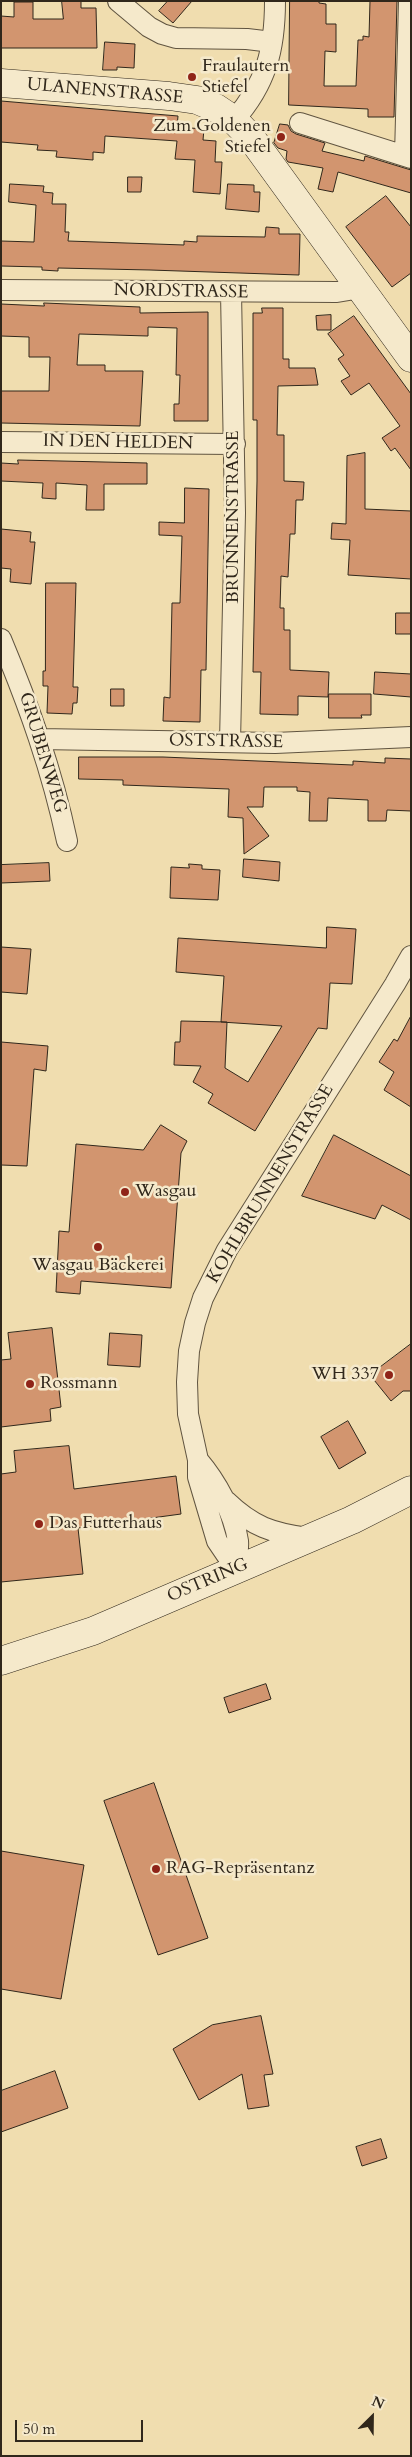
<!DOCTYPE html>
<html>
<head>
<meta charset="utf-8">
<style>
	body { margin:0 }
	#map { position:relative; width:412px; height:2457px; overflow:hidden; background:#f0ddaf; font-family:Cardo,serif }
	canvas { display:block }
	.frame { position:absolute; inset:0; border:2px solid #30271b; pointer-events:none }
	.north { position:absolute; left:347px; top:2392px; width:50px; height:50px; -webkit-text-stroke:4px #f5e9cb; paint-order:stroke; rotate:23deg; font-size:14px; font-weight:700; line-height:20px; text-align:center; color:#30271b }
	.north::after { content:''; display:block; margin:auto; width:18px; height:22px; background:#30271b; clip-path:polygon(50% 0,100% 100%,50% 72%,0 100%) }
	.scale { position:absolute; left:15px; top:2420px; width:128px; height:22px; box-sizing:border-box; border:2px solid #30271b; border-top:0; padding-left:6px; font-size:15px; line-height:18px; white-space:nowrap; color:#30271b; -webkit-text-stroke:4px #f5e9cb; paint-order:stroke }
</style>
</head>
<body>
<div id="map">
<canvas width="412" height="2457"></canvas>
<div class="frame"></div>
<div class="north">N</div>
<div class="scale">50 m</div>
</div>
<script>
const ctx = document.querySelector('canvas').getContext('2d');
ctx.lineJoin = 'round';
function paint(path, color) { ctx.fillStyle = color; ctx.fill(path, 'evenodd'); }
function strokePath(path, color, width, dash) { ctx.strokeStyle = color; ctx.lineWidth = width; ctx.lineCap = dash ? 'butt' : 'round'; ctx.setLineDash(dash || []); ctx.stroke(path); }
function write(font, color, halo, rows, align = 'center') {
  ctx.font = font + ' Cardo,serif'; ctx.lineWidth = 5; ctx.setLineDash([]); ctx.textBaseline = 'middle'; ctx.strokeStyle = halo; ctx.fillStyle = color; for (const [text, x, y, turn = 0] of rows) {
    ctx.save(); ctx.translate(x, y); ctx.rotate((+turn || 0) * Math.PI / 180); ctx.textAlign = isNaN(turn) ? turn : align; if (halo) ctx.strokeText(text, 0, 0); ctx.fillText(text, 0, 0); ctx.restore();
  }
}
const building = new Path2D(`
	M62 1H81V8H96L97 48H1V16L14 17V2H33V19H63Z
	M168 1H192L173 23 159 11Z
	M290 1H319V3L326 4V24H336V52L325 51 324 86H356L358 40H363V36L369 37 370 1H397L394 117H368V109L289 105Z
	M105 42 135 44 134 68 117 67V70H103Z
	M1 101 178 116 177 127 204 129 203 140 216 141 215 162H222L220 194 193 192 195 160 175 159 177 141 105 136 104 153 93 152V160L56 157 57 151 37 150 38 145 1 142Z
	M280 124 288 125 291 131 296 134 325 143 322 151 364 161 365 156 411 170V193L338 172 333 192 318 189 323 168 288 162 286 159 287 151 278 148 274 143Z
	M128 177H142L141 192H128Z
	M10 184 44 186 43 192 53 193 52 204H66L65 232H69L68 241 184 245V241L197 242V236L265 237 266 227 279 228V234H300L299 275 150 270 58 268V271L42 270V267L1 266V241L34 242 36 205 9 202Z
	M228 184 254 185V192H260L259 212 226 209Z
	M386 196 411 227V273L392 287 346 227Z
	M44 303 140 307V313L208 312V421H174V404H179L180 375H176L177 328 148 327V336L79 334 77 365H105V371H143L140 426 1 423V391H49L50 357H29V337L1 336V304L44 306Z
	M262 308H283V359H289V368H315L318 385 278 386 277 435H284V481L304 482 303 500H296L295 534H290L288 577 281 576 280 608H284V630H290V670L329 672 328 697 298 696V715L260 714 261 672H253L257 481V420H253V313H262Z
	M331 315V330H317L316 316Z
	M354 316 411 394V470L395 448 391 451 382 438 400 426 369 383 351 395 341 381 350 376 338 359 344 355 328 334Z
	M365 453V509L411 511V579L348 575 350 540 331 539 332 523 346 524 347 456Z
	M18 460 147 463V484H104V510H86L87 485 56 483V499L42 498 43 483 1 481V463L18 464Z
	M185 488 209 489 206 670H201L200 722 163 721 164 697 170 698 172 603H180L182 536 159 535V522L184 523Z
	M1 529 31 532 30 542H35L31 584 10 582 11 569 1 568Z
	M46 583H76L73 687H78L77 703H73L72 714 47 713 48 686H43V671H45Z
	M396 613H411V634H396Z
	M375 672 411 674V697L374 694Z
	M111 689H124V706H111Z
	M329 694H371V715H361L362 718H329Z
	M79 757H163L353 765V761L385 763V758L411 759V811L387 810 386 821H368V800L328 798 327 821H309L310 792 297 791V787H264L263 807H247L269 836 244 854 243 818 228 817 229 789 123 785V780L79 779Z
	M244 859 280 862 279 881 243 877Z
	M49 863 50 881 1 883V865Z
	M189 864 202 865V869L220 870 218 900 170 898 171 867 189 868Z
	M327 927 356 929 352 984 330 983 327 1029 318 1028 255 1131 208 1103 213 1094 193 1082 201 1066 174 1065 175 1042H180L181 1021 227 1022 225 1068 248 1082 282 1026 221 1022 224 976 176 972 178 938 326 948Z
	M1 947 31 949 27 994 1 992Z
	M411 1016V1107L384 1090 394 1072 379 1062 394 1039 397 1041Z
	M1 1042 48 1046 46 1071 34 1069 27 1166 1 1165Z
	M161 1125 187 1141 181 1153 171 1288 81 1281 80 1294 56 1292 59 1231 69 1232 76 1144 143 1150Z
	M334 1135 411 1176V1220L382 1205 375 1219 302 1196Z
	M52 1328 61 1407 50 1409 51 1421 1 1427V1360L11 1359 8 1333Z
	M110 1333 142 1335 140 1367 108 1365Z
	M411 1344V1391H403L391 1401 370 1375Z
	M348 1421 366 1453 339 1469 321 1437Z
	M69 1446 74 1489 176 1476 181 1514 78 1528 83 1574 1 1582V1474L16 1472 14 1451Z
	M266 1684 271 1699 229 1713 224 1698Z
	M154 1783 208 1938 158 1955 104 1801Z
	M1 1851 84 1865 61 1999 1 1989Z
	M261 2016 273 2074 264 2075 269 2106 248 2109 242 2074 199 2100 173 2049 212 2025Z
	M55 2071 68 2108 1 2132V2091Z
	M381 2139 387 2158 362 2166 356 2147Z`);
const street = new Path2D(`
	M118 1 149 27 162 34 176 38 247 39 272 42
	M234 120C266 84 275 50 275 1
	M300 123 411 158
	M405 156 409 1
	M1 290 337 292 349 290 359 284
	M1 442 235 444
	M1 639C29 706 52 770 67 841
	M40 739 275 743 411 737
	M230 742 235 513 231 292
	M198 1460C216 1481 234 1513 238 1541 239 1550 236 1560 236 1569
	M226 1501C253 1527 272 1533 308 1538
	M236 1569 217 1541 198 1477V1460L188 1414 187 1382 189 1351 195 1323 203 1298 227 1250 395 984 411 956`);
const secondary = new Path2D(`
	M1 83 169 96 197 100 216 108 234 120 252 139 411 358
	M1 1661 93 1631 352 1520 411 1490`);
const markers = [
	[192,77,5,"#8f2418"],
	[281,137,5,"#8f2418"],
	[125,1192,5,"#8f2418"],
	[98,1247,5,"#8f2418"],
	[389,1375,5,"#8f2418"],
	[30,1384,5,"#8f2418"],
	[39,1524,5,"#8f2418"],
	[156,1869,5,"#8f2418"]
];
const poiNames = [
	["Fraulautern",202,67],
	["Stiefel",202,88],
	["Zum Goldenen",271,127,"right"],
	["Stiefel",271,148,"right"],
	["Wasgau",135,1192],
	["Wasgau Bäckerei",98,1266,"center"],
	["WH 337",379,1375,"right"],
	["Rossmann",40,1384],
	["Das Futterhaus",49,1524],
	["RAG-Repräsentanz",166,1869]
];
const streetNames = [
	["ULANENSTRASSE",105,92,5],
	["NORDSTRASSE",181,292,1],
	["IN DEN HELDEN",118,443,1],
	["BRUNNENSTRASSE",234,517,-90],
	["OSTSTRASSE",226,742,1],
	["GRUBENWEG",42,753,73],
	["KOHLBRUNNENSTRASSE",271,1184,-59],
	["OSTRING",208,1581,-23]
];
paint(building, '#d2956f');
strokePath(building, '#30271b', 1);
strokePath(street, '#605440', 22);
strokePath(secondary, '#30271b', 29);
strokePath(street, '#f5e9cb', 20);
strokePath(secondary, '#f5e9cb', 28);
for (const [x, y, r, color] of markers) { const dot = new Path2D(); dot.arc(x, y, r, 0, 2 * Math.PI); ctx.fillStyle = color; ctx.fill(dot); strokePath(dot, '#f5e9cb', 2); }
write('18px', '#30271b', '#f5e9cb', poiNames, 'left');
write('18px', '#30271b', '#f5e9cb', streetNames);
</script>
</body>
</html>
